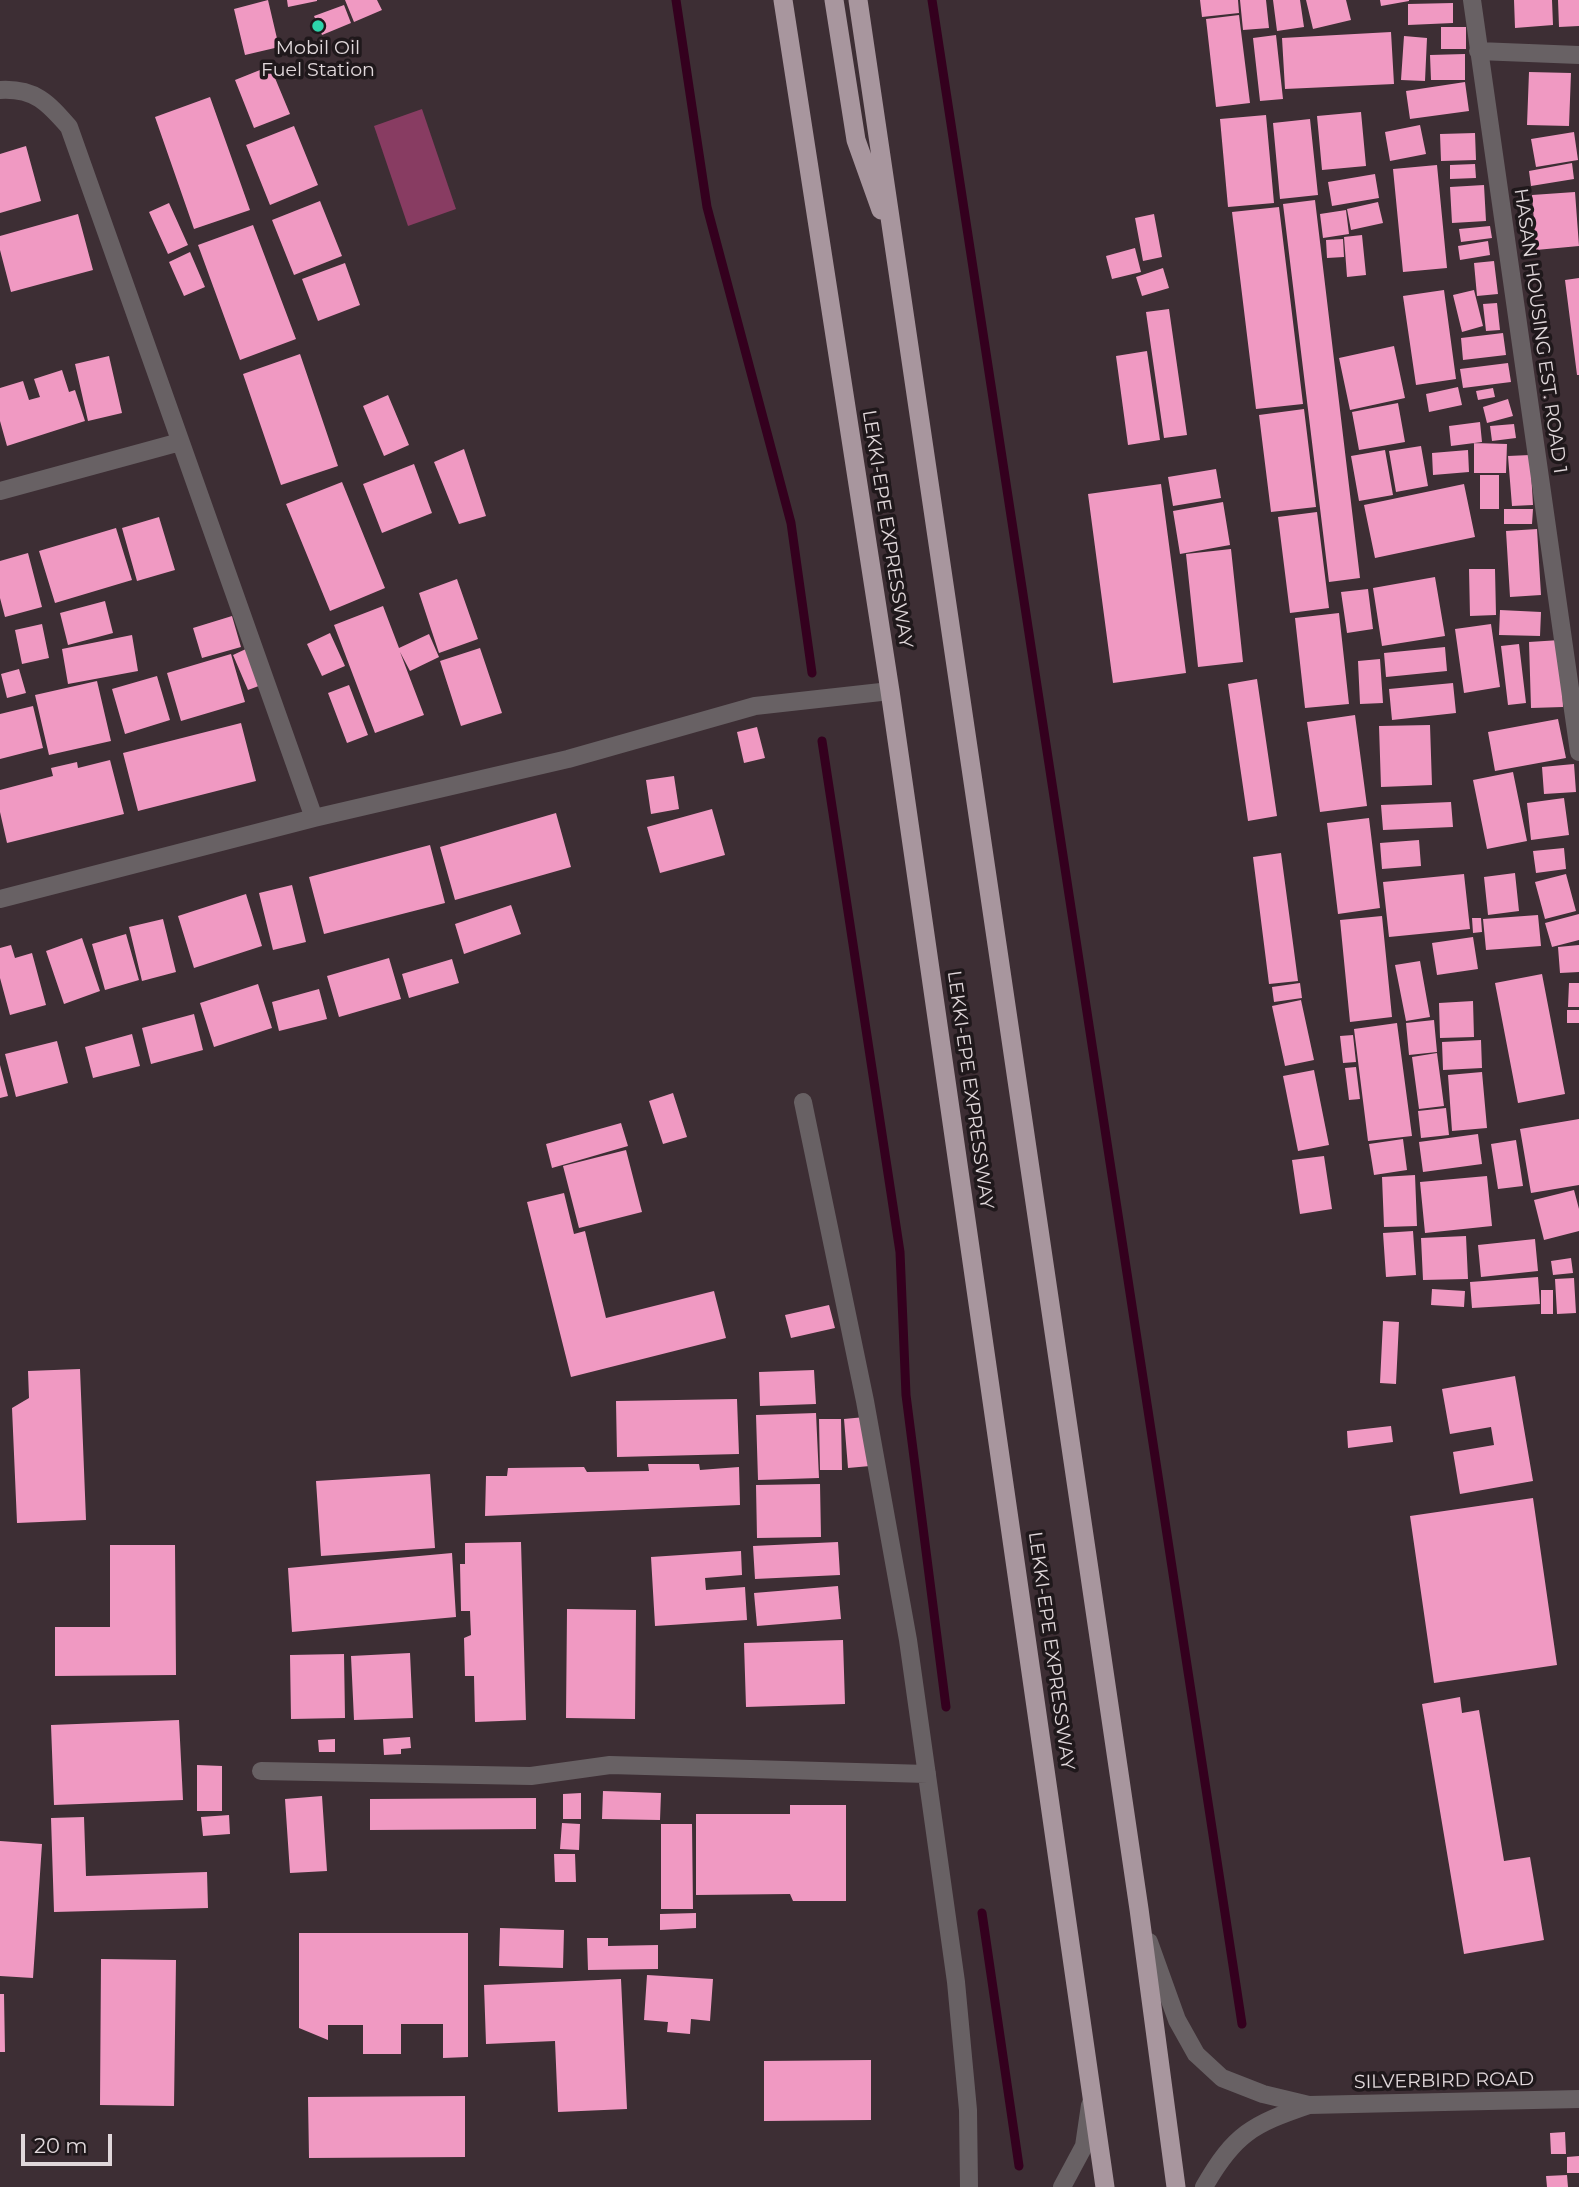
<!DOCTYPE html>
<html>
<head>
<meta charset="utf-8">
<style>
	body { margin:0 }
	#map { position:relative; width:1579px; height:2187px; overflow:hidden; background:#3d2e34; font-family:Montserrat,sans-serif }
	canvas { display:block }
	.scale { position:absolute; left:21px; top:2134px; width:91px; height:32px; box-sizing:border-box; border:4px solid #e1d8db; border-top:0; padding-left:9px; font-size:21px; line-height:24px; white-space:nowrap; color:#e1d8db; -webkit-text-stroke:5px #1f181b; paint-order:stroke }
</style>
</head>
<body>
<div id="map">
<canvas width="1579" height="2187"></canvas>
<div class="scale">20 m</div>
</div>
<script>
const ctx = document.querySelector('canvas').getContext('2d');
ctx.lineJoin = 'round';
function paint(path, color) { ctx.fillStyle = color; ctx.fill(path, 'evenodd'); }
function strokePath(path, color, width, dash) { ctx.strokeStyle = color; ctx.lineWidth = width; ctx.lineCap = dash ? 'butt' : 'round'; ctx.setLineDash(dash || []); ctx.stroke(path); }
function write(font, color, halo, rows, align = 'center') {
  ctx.font = font + ' Montserrat,sans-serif'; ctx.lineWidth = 7; ctx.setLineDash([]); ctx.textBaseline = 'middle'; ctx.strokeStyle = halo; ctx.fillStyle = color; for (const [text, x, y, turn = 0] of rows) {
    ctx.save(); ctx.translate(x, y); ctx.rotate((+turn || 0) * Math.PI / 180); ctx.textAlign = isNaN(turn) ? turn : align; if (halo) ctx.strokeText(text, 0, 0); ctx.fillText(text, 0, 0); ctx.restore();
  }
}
const green = new Path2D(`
	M422 109 456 209 408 226 374 126Z`);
const stream = new Path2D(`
	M676 0 707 207 791 523 812 673
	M932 0 1242 2024
	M822 741 900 1252 906 1395 946 1707
	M982 1913 1019 2166`);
const building = new Path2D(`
	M268 0 279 47 245 55 234 9Z
	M287 0H317V1L288 7Z
	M345 0H377L382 10 354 22Z
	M1200 0H1238L1239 13 1202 17Z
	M1240 0H1266L1269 28 1243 30Z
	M1273 0H1300L1304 27 1277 31Z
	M1306 0H1346L1351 20 1313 29Z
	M1380 0H1409V1L1381 6Z
	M1514 0H1552L1553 25 1515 28Z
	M1558 0H1579V26L1559 27Z
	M1453 3V23L1408 25V4Z
	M344 5 351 23 322 35 314 16Z
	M1239 15 1250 103 1216 107 1206 19Z
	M1441 27H1466V49H1441Z
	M1391 32 1394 84 1285 89 1282 38Z
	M1276 35 1283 99 1260 101 1253 38Z
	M1404 36 1427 38 1425 81 1401 80Z
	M1465 54V80H1431L1430 55Z
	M270 66 290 114 254 128 235 80Z
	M1529 72 1571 73 1569 126 1527 125Z
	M1465 82 1469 111 1410 119 1406 91Z
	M210 97 250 210 194 229 155 117Z
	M1361 112 1366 166 1322 170 1317 116Z
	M1266 115 1274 203 1228 207 1220 119Z
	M1310 119 1318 195 1280 199 1273 123Z
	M1420 125 1426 154 1390 161 1385 132Z
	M294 126 318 185 270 205 246 145Z
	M1574 132 1578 160 1536 167 1531 139Z
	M1475 133 1476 160 1441 161 1440 134Z
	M26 146 41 201 0 213V154Z
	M1572 163 1574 179 1531 186 1529 171Z
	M1475 164 1476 178 1450 179V165Z
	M1437 165 1447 268 1403 272 1393 169Z
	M1375 174 1379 198 1332 206 1328 182Z
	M1484 185 1486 221 1452 223 1450 187Z
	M1575 192 1579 246 1536 250 1532 195Z
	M1315 200 1360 578 1329 582 1283 204Z
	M320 201 342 256 294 275 272 220Z
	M1378 202 1383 223 1351 230 1347 209Z
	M169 203 188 245 168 254 149 212Z
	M1279 207 1303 404 1256 409 1232 212Z
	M1346 210 1349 234 1323 238 1320 214Z
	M78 214 93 270 11 292 0 250V236Z
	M1154 214 1162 257 1143 261 1135 218Z
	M253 225 296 339 240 360 198 245Z
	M1490 226 1492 238 1461 242 1459 229Z
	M1362 235 1366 275 1347 277 1344 237Z
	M1343 239 1344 257 1327 258 1326 240Z
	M1488 241 1490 255 1460 260 1458 246Z
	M1135 248 1141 272 1112 279 1106 256Z
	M190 252 205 287 184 296 169 262Z
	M1494 261 1498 294 1477 296 1474 263Z
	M345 263 360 305 318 321 302 279Z
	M1163 268 1169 288 1142 296 1136 277Z
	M1579 278V375H1577L1565 280Z
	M1444 290 1456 379 1416 385 1403 296Z
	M1474 290 1483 326 1462 332 1453 295Z
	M1497 303 1500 330 1486 331 1483 304Z
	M1169 309 1187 435 1164 438 1146 312Z
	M1503 333 1506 355 1463 360 1461 338Z
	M1394 346 1405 398 1350 410 1339 358Z
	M1147 351 1160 440 1128 445 1116 356Z
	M300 354 338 466 281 485 243 374Z
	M109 356 122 413 88 421 75 364Z
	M1508 363 1511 382 1463 388 1460 369Z
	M62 370 69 392 75 390 85 421 7 446 0 421V388L23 381 29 400 40 397 34 379Z
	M1458 387 1462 405 1429 412 1426 394Z
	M1493 388 1495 397 1478 400 1476 391Z
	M388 395 409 445 384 456 363 406Z
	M1508 399 1513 416 1487 423 1483 407Z
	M1398 403 1405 442 1359 450 1352 412Z
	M1304 409 1316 507 1271 512 1259 415Z
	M1480 422 1482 442 1451 446 1449 426Z
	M1514 424 1516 438 1492 441 1490 426Z
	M1474 443 1507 444 1506 473H1474Z
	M1421 446 1428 486 1396 492 1389 451Z
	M464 449 486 516 459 524 434 462Z
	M1385 450 1393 495 1359 501 1351 456Z
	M1468 450 1469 472 1433 475 1432 453Z
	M1530 455 1533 505 1512 506 1508 456Z
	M414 464 432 513 382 533 363 484Z
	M1216 469 1221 498 1173 506 1168 477Z
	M1480 475H1499V509H1480Z
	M342 482 385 588 330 611 286 504Z
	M1161 484 1186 673 1113 683 1088 494Z
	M1464 484 1475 537 1375 558 1364 505Z
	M1223 502 1230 545 1180 554 1173 511Z
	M1504 509H1533L1532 524H1504Z
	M1317 512 1329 608 1290 613 1278 517Z
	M159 517 175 570 137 581 122 528Z
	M116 528 132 580 55 603 39 551Z
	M1537 529 1541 595 1510 597 1506 531Z
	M1231 549 1243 662 1198 667 1186 554Z
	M28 553 42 607 5 617 0 598V561Z
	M1469 569H1495L1496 615 1470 616Z
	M1435 577 1445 636 1382 646 1373 588Z
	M457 579 478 639 439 653 419 593Z
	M1368 589 1373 629 1347 633 1341 592Z
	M105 601 113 633 68 645 60 613Z
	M383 606 399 648 429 634 439 657 410 671 400 652 424 715 375 733 334 625Z
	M1500 610 1541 612 1540 636 1499 635Z
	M1339 613 1349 704 1305 708 1295 618Z
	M232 616 241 647 202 658 193 628Z
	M42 624 49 658 22 664 15 630Z
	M1491 624 1500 687 1464 693 1455 629Z
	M330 633 345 666 322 676 307 644Z
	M132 635 138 671 68 684 62 649Z
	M1560 640 1563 707 1531 708 1529 642Z
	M1519 644 1526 703 1508 705 1501 646Z
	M1445 647 1447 671 1386 677 1384 653Z
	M248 648 264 684 248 690 233 655Z
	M480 648 502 713 461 726 440 661Z
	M231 654 245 702 181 721 167 673Z
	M1380 659 1383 703 1360 704 1358 661Z
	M19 669 26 693 7 698 1 674Z
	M157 676 170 720 125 734 112 689Z
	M1257 679 1277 816 1248 821 1228 684Z
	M97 681 111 741 49 755 35 695Z
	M1453 683 1456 713 1392 720 1389 689Z
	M349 685 368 735 347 743 328 693Z
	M33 706 43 748 0 759V714Z
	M1355 715 1367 806 1320 812 1307 722Z
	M1558 719 1566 758 1495 771 1488 732Z
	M241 723 256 781 138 811 123 753Z
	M1430 725 1432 785 1381 787 1379 726Z
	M757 727 765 758 744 763 737 732Z
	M110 760 124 814 7 843 0 812V790L53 776 51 768 77 762 78 768Z
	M1574 764 1576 792 1544 794 1542 767Z
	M1513 772 1527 841 1487 849 1473 780Z
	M674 776 679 809 651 814 646 780Z
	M1564 798 1569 835 1531 840 1527 803Z
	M1451 802 1453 827 1383 830 1381 805Z
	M712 809 725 855 660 873 647 827Z
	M556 813 571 867 455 900 440 847Z
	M1369 818 1380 908 1338 914 1327 823Z
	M1419 840 1421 866 1382 869 1380 843Z
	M430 845 445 903 324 934 309 877Z
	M1564 848 1566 869 1536 873 1533 851Z
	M1281 853 1298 981 1269 984 1253 857Z
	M1515 873 1519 911 1488 915 1484 877Z
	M1464 874 1470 929 1389 937 1383 882Z
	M1566 874 1576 911 1545 919 1535 882Z
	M292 885 306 942 273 950 259 893Z
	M246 894 262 946 194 968 178 916Z
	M511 905 521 934 464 954 455 924Z
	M1579 914V940L1552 947 1545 923Z
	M1538 915 1541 946 1486 950 1483 919Z
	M1382 916 1392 1017 1350 1022 1340 920Z
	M1472 918H1481L1482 932 1473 933Z
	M163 919 176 972 142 981 129 927Z
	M126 934 139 980 105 990 92 944Z
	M1473 937 1478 969 1437 975 1432 943Z
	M82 938 100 991 64 1004 46 951Z
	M11 945 15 958 32 953 46 1005 10 1015 0 978V948Z
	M1579 945V972L1560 973 1558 947Z
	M389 958 401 999 339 1017 327 976Z
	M452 959 459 983 409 998 402 974Z
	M1420 961 1430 1017 1406 1021 1395 965Z
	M1542 974 1565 1094 1518 1103 1495 983Z
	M1300 983 1302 998 1274 1002 1272 987Z
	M1569 983H1579V1007H1568Z
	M258 984 272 1028 214 1047 200 1003Z
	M319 989 327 1019 279 1031 272 1002Z
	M1301 1000 1314 1060 1285 1066 1272 1006Z
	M1473 1001 1474 1037 1440 1038 1439 1003Z
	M1567 1010H1579V1023H1567Z
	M194 1014 203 1050 151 1064 142 1028Z
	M1434 1020 1437 1052 1409 1055 1406 1023Z
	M1397 1023 1412 1136 1368 1141 1354 1029Z
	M132 1034 140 1066 93 1078 85 1047Z
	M1353 1035 1356 1062 1343 1063 1340 1036Z
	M1481 1040 1482 1068 1443 1070 1442 1042Z
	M57 1041 68 1083 16 1097 5 1054Z
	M1437 1053 1444 1106 1419 1109 1412 1057Z
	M0 1065 8 1096 0 1098Z
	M1356 1067 1360 1099 1349 1100 1345 1068Z
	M1314 1070 1329 1145 1298 1151 1283 1076Z
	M1482 1072 1487 1128 1452 1131 1448 1075Z
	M673 1093 687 1137 663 1144 649 1101Z
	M1446 1108 1449 1135 1421 1138 1418 1111Z
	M1579 1119V1185L1531 1193 1520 1129Z
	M621 1123 628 1146 552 1168 546 1144Z
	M1478 1134 1482 1164 1423 1172 1419 1142Z
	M1403 1139 1407 1170 1374 1175 1369 1144Z
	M1516 1140 1523 1186 1498 1189 1491 1144Z
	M626 1150 642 1212 579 1228 563 1166Z
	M1324 1156 1332 1209 1300 1214 1292 1160Z
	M1415 1175 1417 1226 1384 1227 1382 1177Z
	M1487 1176 1492 1226 1425 1233 1420 1182Z
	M1574 1190 1579 1209V1231L1544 1240 1534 1200Z
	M564 1193 574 1234 585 1231 606 1318 714 1291 726 1338 571 1377 527 1202Z
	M1413 1231 1416 1275 1386 1277 1383 1233Z
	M1466 1236 1468 1279 1423 1280 1421 1238Z
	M1535 1239 1538 1271 1481 1277 1478 1245Z
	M1571 1258 1573 1273 1553 1275 1551 1261Z
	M1538 1277 1540 1304 1472 1308 1470 1282Z
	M1574 1278 1576 1313 1557 1314 1555 1279Z
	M1432 1289 1465 1291 1464 1307 1431 1305Z
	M1541 1290H1553V1314H1541Z
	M829 1305 835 1328 791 1338 785 1315Z
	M1383 1321 1399 1322 1396 1384 1380 1383Z
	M80 1369 86 1520 17 1523 12 1408 29 1398 28 1371Z
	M814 1370 816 1404 760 1406 759 1372Z
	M1515 1376 1533 1481 1460 1494 1453 1452 1494 1445 1491 1427 1450 1434 1442 1389Z
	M737 1399 739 1454 617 1457 616 1401Z
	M816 1413 819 1478 758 1480 756 1415Z
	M865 1417 870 1466 848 1468 844 1419Z
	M819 1419H841L842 1470H820Z
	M1391 1426 1393 1442 1348 1448 1347 1431Z
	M648 1464H699L700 1470 739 1467 740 1505 485 1516 486 1476H507L508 1468 584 1467 587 1472 649 1471Z
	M430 1474 435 1548 321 1556 316 1481Z
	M820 1484 821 1537 757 1538 756 1485Z
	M1533 1498 1557 1665 1434 1683 1410 1516Z
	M521 1542 526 1720 475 1722 474 1676H465L464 1638 471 1635 470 1611H461L460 1564H465V1543Z
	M838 1542 840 1575 755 1579 753 1546Z
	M110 1545H175L176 1675 55 1676V1627H110Z
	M741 1551 742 1575 705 1578 706 1590 745 1587 747 1620 655 1626 651 1557Z
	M452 1553 456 1617 292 1632 288 1568Z
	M838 1586 841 1619 757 1626 754 1593Z
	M567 1609 636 1610 635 1719 566 1718Z
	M843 1640 845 1704 746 1707 744 1643Z
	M410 1653 413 1718 354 1720 351 1656Z
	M344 1654 345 1718 291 1719 290 1655Z
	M1460 1697 1462 1713 1479 1710 1504 1861 1530 1857 1544 1940 1464 1954 1422 1704Z
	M179 1720 183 1800 54 1805 51 1725Z
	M410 1737 411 1748 401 1749V1754L384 1755 383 1739Z
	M335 1739V1752H319L318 1740Z
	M197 1765 222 1766V1811H197Z
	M603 1791 661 1793 660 1820 602 1819Z
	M581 1793V1819H563V1794Z
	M322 1796 327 1871 290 1873 285 1799Z
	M536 1798V1829L370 1830V1799Z
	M790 1805H846V1901H793L790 1894 696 1895V1814H790Z
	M229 1815 230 1834 203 1836 201 1817Z
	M84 1817 86 1876 207 1872 208 1908 54 1912 51 1818Z
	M562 1823 580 1824 579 1850 560 1849Z
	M661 1824H692L693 1909H661Z
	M0 1841 42 1844 33 1978 0 1976Z
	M554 1854H575L576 1882H555Z
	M696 1913V1928L660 1930V1914Z
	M500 1928 564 1930 563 1968 499 1966Z
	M299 1933H468V2057L443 2058V2024H401V2054H363V2025H328V2040L299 2028Z
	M587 1938H608V1946L658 1945V1969L588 1970Z
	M101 1959 176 1960 174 2106 100 2105Z
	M647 1975 713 1979 710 2021 691 2019 690 2034 667 2032 668 2022 644 2020Z
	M621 1979 627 2109 558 2112 555 2041 486 2044 484 1985Z
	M0 1994H4L5 2052H0Z
	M871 2060V2120L764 2121V2061Z
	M465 2096V2157L309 2158 308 2097Z
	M1565 2132 1566 2154H1551L1550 2133Z
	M1579 2156V2173H1567V2157Z
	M1567 2175 1568 2187H1547L1546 2176Z`);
const minor = new Path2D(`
	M1472 0 1579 752
	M1478 51 1579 55
	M0 90C35 88 48 103 69 127L314 818
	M0 491 180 442
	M0 899 314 818 568 759 755 706 890 691
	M803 1102 865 1401 908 1640 956 1982 968 2110 969 2187
	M261 1771 531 1776 610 1765 927 1774`);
const tertiary = new Path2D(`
	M1149 1942 1177 2020 1196 2054 1222 2078 1263 2094 1309 2105 1579 2099
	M1062 2187 1084 2146 1090 2105
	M1204 2187C1234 2134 1253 2124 1309 2105`);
const trunk = new Path2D(`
	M783 0 890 691 1105 2187
	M834 0 856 140 881 210
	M858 0 1139 1909 1176 2187`);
const markers = [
	[318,26,7,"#2dd4ab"]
];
const poiNames = [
	["Mobil Oil",318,48],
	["Fuel Station",318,70]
];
const streetNames = [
	["HASAN HOUSING EST. ROAD 1",1540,331,82],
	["LEKKI-EPE EXPRESSWAY",887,529,81],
	["LEKKI-EPE EXPRESSWAY",970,1090,82],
	["LEKKI-EPE EXPRESSWAY",1051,1651,82],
	["SILVERBIRD ROAD",1444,2081,-1]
];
paint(green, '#883c62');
strokePath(stream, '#34001e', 9);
paint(building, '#f099c2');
strokePath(minor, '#686164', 18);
strokePath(tertiary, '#686164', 18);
strokePath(trunk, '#a8969e', 19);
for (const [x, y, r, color] of markers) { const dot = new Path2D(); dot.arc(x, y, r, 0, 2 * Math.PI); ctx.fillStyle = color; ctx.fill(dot); strokePath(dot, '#1f181b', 2.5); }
write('19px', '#e1d8db', '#1f181b', poiNames);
write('19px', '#e1d8db', '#1f181b', streetNames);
</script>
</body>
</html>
